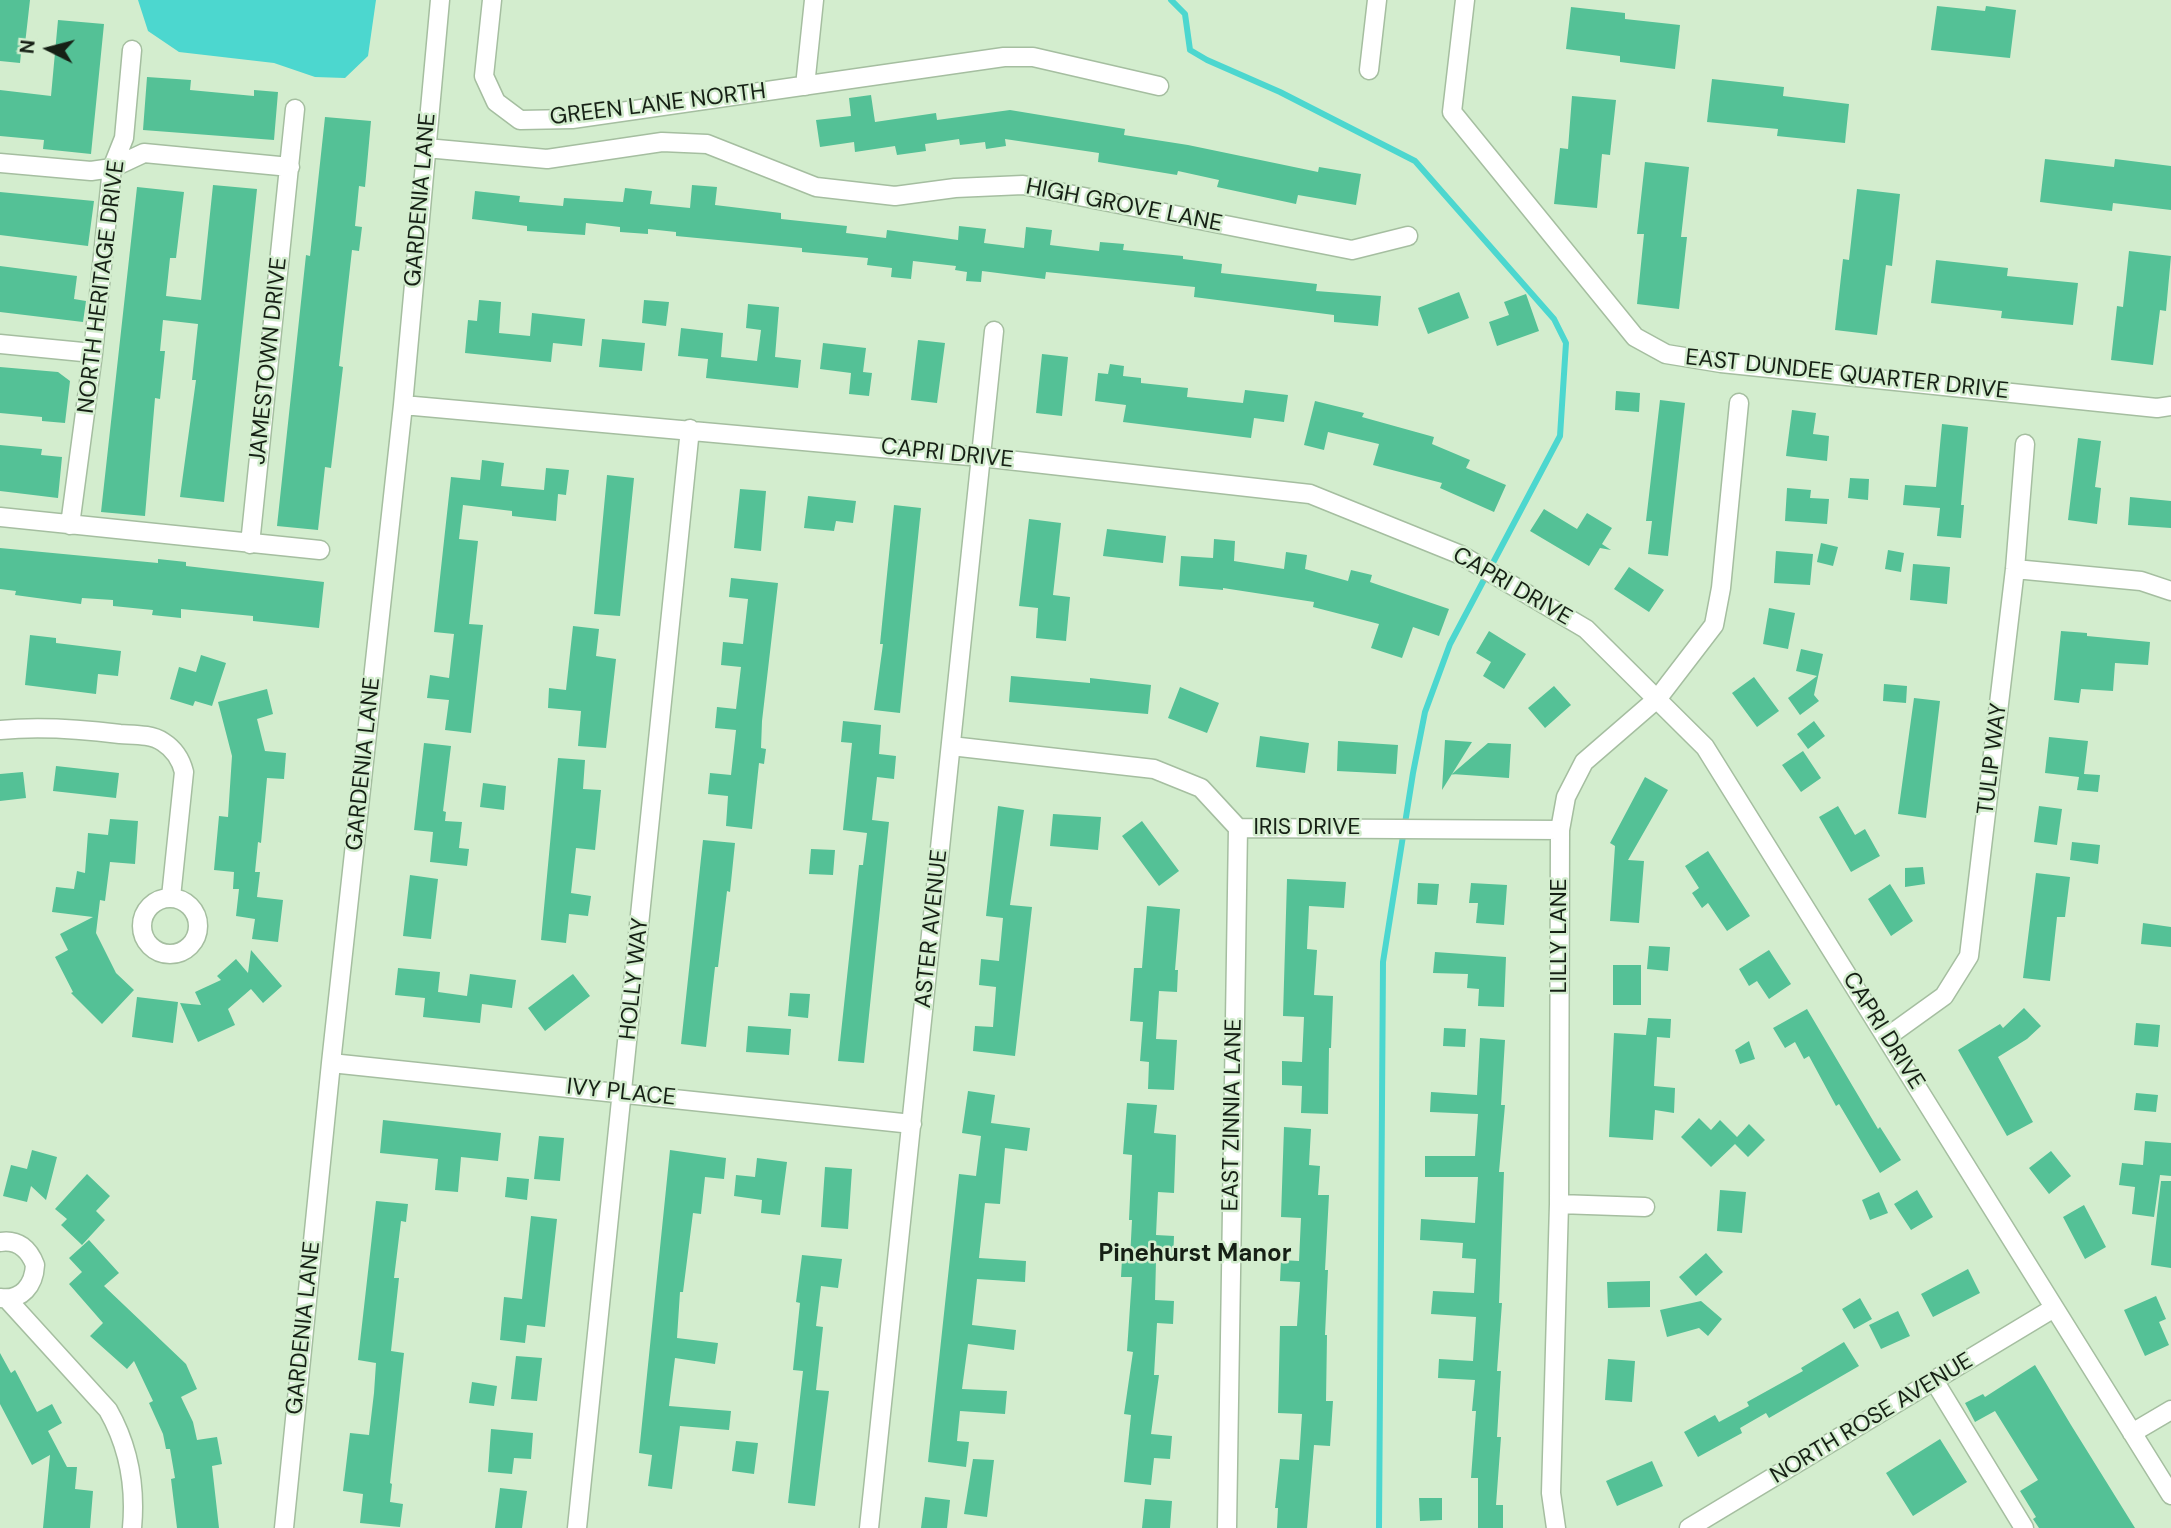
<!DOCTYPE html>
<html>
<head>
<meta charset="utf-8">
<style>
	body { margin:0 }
	#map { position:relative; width:2171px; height:1528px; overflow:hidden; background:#d3edce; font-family:"DM Sans",sans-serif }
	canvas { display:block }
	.north { position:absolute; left:14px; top:14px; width:70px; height:70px; -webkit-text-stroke:5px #d3edce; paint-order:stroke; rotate:276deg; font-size:19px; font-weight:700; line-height:28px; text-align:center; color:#162015 }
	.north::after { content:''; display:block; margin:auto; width:24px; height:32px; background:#162015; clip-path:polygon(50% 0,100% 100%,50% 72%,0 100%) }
</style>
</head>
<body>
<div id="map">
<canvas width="2171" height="1528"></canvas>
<div class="north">N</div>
</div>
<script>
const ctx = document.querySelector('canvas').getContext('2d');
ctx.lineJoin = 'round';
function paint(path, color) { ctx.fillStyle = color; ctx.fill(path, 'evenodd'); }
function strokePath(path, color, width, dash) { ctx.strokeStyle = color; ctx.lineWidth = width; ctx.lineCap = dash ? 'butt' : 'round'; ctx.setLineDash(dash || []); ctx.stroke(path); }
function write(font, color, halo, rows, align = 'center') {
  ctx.font = font + ' "DM Sans",sans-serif'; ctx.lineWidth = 5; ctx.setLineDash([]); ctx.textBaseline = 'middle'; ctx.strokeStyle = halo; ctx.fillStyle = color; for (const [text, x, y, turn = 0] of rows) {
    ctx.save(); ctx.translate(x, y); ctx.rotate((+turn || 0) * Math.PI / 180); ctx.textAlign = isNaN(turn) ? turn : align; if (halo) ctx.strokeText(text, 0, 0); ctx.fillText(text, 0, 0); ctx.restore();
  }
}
const water = new Path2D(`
	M138 0H376L368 56 345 78 315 77 274 63 179 52 148 31Z`);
const stream = new Path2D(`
	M1171 0 1185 14 1190 50 1207 60 1280 92 1415 161 1554 319 1566 343 1560 436 1450 644 1425 712 1413 773 1383 962 1379 1528`);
const building = new Path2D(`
	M0 0H30L25 44 22 43 20 63 0 61Z
	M1937 6 1985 11 1986 6 2016 10 2010 58 1931 50Z
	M1571 7 1625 13V19L1680 25 1675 69 1620 62V56L1566 49Z
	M58 20 104 24 91 154 43 149 44 140 0 136V90L51 96Z
	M147 77 191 80 190 90 254 96V90L278 92 274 140 143 130Z
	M1712 79 1784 87 1783 96 1849 104 1845 143 1777 136 1778 129 1707 122Z
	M871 95 875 122 936 113 937 120 1010 110 1125 129 1124 135 1188 145 1318 172 1319 167 1361 174 1356 205 1298 195 1296 204 1217 187 1219 180 1178 171 1177 175 1098 162 1099 153 1005 139 1006 146 986 149 985 142 960 145 959 139 925 144 926 151 897 155 895 146 855 152 854 142 820 147 816 120 851 116 849 98Z
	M1572 96 1616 100 1610 155 1602 154 1597 208 1554 204 1560 148 1568 149Z
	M325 117 371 121 365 187 359 186 355 226 362 227 359 251 352 250 339 366 343 367 331 468 325 467 318 530 277 526 306 255 310 256Z
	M2045 159 2114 167 2115 159 2171 166V210L2113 203 2112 211 2040 202Z
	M1645 162 1689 167 1681 237H1687L1679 309 1637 304 1644 234H1637Z
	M213 185 257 189 224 502 180 497 196 380H192L198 324 163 320 160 351H165L160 399 155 398 145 516 101 512 137 187 184 192 176 258H170L166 296 201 300Z
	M692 185 717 187 715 205 781 213V219L847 226 846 233 886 238 887 230 958 240 959 226 986 229 984 243 1024 248 1026 227 1052 230 1050 245 1099 251 1100 242 1124 244 1123 250 1183 256V259L1222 264 1221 273 1317 284 1316 291 1381 296 1378 326 1334 322V315L1194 297 1195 287 1046 272 1045 279 982 271 981 282 966 281 967 272 955 270 956 266 913 261 911 279 891 277 892 268 867 265 868 258 802 252V248L676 236V232L648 229V234L620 232V227L586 223 585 235 527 231V226L472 219 475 191 520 196 519 202 563 206 564 198 623 202 625 188 652 191 650 204 690 208Z
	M1857 189 1900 194 1892 266 1886 265 1877 335 1835 330 1843 259 1849 260Z
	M0 192 94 201 88 246 0 235Z
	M2129 251 2171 256 2166 311 2160 310 2153 365 2111 360 2117 306 2123 307Z
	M1936 260 2008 268 2007 276 2078 283 2073 325 2001 318 2002 311 1931 303Z
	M0 266 77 276 74 299 86 301 83 322 0 312Z
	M1459 292 1469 318 1428 334 1418 308Z
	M1526 294 1539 331 1497 346 1489 322 1509 315 1504 302Z
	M479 300 501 302 499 333 530 336 532 313 585 319 582 346 553 343 551 362 465 353 468 320 477 321Z
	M644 300 669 302 666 326 642 323Z
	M748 304 779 307 775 357 801 360 798 388 706 378 708 359 678 356 681 328 723 333 721 357 757 361 761 330 746 328Z
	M602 339 645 343 642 371 599 367Z
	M918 340 945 343 937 403 911 400Z
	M823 343 866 348 863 372 872 373 869 396 849 394 851 373 820 369Z
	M1042 354 1068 357 1062 416 1036 413Z
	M1110 364 1124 366 1123 376 1141 378V383L1188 388 1187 397 1243 403 1245 390 1288 395 1284 422 1254 418 1251 438 1123 422 1126 405 1095 401 1098 373 1108 374Z
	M0 367 58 372 70 381 65 423 42 421V417L0 413Z
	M1616 391 1640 393 1639 412 1615 410Z
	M1660 400 1685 403 1668 556 1648 554 1652 521H1646Z
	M1315 401 1364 413 1362 417 1434 437 1432 444 1470 460 1466 468 1506 485 1494 512 1440 488 1442 483 1373 465 1379 444 1328 432 1324 450 1304 445Z
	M1792 410 1816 413 1813 434 1829 436 1827 461 1786 456Z
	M1942 424 1968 427 1961 505H1964L1961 538 1937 536 1940 508 1903 505 1905 485 1936 487Z
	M2078 438 2101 441 2095 487 2101 488 2097 524 2068 520Z
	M0 445 42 449 41 455 62 457 58 498 0 491Z
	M482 460 504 463 501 486 544 490 546 468 569 470 566 495 558 494 556 521 512 516V511L463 505 459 539 478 541 469 624 483 625 471 733 445 730 449 700 427 698 430 675 449 678 454 634 434 632 451 477 480 480Z
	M607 475 634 478 620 616 594 614Z
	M1850 478 1869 479 1868 500 1848 498Z
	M1787 488 1811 490 1810 498 1829 499 1827 524 1785 521Z
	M740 489 766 491 761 551 734 548Z
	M808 496 856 501 853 523 836 521 834 531 804 528Z
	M2130 497 2171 501V528L2128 525Z
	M894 505 921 508 900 713 874 710 883 644H880Z
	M1544 509 1577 529 1587 513 1612 528 1602 544 1611 550 1600 548 1589 566 1530 531Z
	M1029 519 1061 523 1053 595 1070 597 1066 641 1036 638 1038 608 1019 606Z
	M1107 529 1166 536 1163 563 1103 556Z
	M1214 539 1235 541 1234 561 1284 569 1286 552 1307 555 1305 569 1348 581 1351 570 1372 575 1370 582 1449 609 1439 636 1413 627 1402 658 1371 648 1379 624 1313 607 1314 602 1223 588V590L1179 586 1181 556 1213 558Z
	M1821 543 1838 547 1833 566 1817 562Z
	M0 548 158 563V559L186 562V566L324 582 319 628 253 621V616L181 609V618L152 615 153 610 113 606V600L82 598 81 604 15 595 16 591 0 589Z
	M1888 550 1904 553 1901 572 1885 569Z
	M1776 551 1813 554 1810 585 1774 583Z
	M1913 564 1950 567 1947 604 1910 600Z
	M1629 567 1664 590 1649 612 1614 589Z
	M731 578 778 583 762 721 761 748 766 749 764 764 759 763 752 829 726 826 728 796 708 794 710 773 731 775 736 730 715 728 717 707 736 709 741 667 721 665 723 642 743 644 748 599 729 597Z
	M1769 608 1795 613 1788 649 1763 644Z
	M573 626 599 629 596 656 616 659 606 748 578 746 581 711 548 708 549 688 566 690Z
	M1489 631 1526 654 1504 689 1483 676 1491 662 1476 653Z
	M2061 631 2087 633V636L2150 642 2148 665 2115 663 2113 691 2081 689 2079 703 2054 700Z
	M30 635 56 638V643L121 651 118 676 98 674 96 694 25 685Z
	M1801 649 1823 654 1814 695 1819 701 1800 715 1788 698 1817 676 1796 671Z
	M201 655 226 663 212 706 195 701 193 706 170 699 179 667 196 672Z
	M1011 676 1090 683V678L1151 685 1148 714 1009 702Z
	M1754 677 1779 711 1757 727 1732 693Z
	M1884 684 1907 686 1906 703 1883 701Z
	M1554 686 1571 705 1545 728 1528 708Z
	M1180 687 1219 703 1207 733 1168 718Z
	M267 689 273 714 257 719 265 751 286 753 284 779 267 778 261 843 258 842 255 872H260L257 897 283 900 278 942 252 939 255 919 236 916 239 889H233L234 872 214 870 219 816 228 817 232 756 218 702Z
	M1914 698 1940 701 1926 818 1898 814Z
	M843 721 881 725 879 754 896 756 894 779 877 777 872 820 889 822 864 1063 838 1061 859 865H863L867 833 843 830 852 743 841 742Z
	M1814 721 1825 736 1808 749 1797 734Z
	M1260 736 1309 743 1305 773 1256 767Z
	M2049 737 2088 741 2084 774 2100 775 2098 792 2077 790 2079 777 2045 773Z
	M1445 740 1472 742 1442 790Z
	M1338 741 1398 745 1396 774 1337 771Z
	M424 743 451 746 443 811 446 812 445 821 462 822 459 848 469 849 467 866 430 862 433 832 414 830Z
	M1488 743 1511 744 1509 778 1452 774Z
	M1803 751 1821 778 1801 792 1782 765Z
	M558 758 585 760 583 789 601 790 595 850 576 848 571 893 591 896 588 916 569 914 566 943 541 940Z
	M56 766 119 773 116 798 53 791Z
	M23 772 26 798 0 801V774Z
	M1645 777 1668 790 1628 860 1644 861 1639 923 1610 921 1615 846 1610 843Z
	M483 783 506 786 504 810 480 807Z
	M998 806 1024 810 1010 905 1032 907 1015 1056 973 1051 975 1026 993 1027 996 987 979 985 981 959 999 961 1003 918 986 916Z
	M1838 806 1855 835 1865 829 1880 856 1851 872 1819 817Z
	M2039 806 2062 809 2057 845 2034 842Z
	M1053 814 1101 817 1098 850 1050 846Z
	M110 819 138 821 135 864 110 862 105 901 100 900 96 933 116 973 134 990 102 1024 71 993 73 992 55 957 68 950 60 934 93 917 52 912 56 887 74 889 77 871 85 873 88 833 108 835Z
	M1142 821 1179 871 1159 886 1122 836Z
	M703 840 735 843 730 892 727 891 718 967H715L706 1047 681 1044Z
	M2072 842 2100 845 2098 864 2070 860Z
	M811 849 835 850 833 875 809 874Z
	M1708 851 1750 916 1727 931 1708 903 1702 908 1692 893 1699 888 1685 866Z
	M1923 867 1925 884 1905 887V868Z
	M2036 873 2070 877 2065 917H2057L2050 981 2023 978Z
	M410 875 438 879 431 939 403 936Z
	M1287 879 1346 882 1344 908 1309 906 1307 949 1317 950 1314 995 1333 996 1331 1048H1329L1328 1114 1301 1113 1302 1086 1282 1085V1061L1302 1062 1304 1017 1283 1016Z
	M1418 883 1439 884 1437 905 1417 904Z
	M1471 883 1507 885 1504 925 1476 923 1478 903H1469Z
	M1890 884 1913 921 1891 936 1868 899Z
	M1147 906 1180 909 1175 970H1178L1177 992 1159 991 1156 1039 1177 1040 1174 1090 1148 1089 1149 1062 1140 1061 1143 1022 1130 1021 1134 968H1142Z
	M2143 923 2171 927V947L2141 944Z
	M1649 946 1670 947 1668 971 1647 969Z
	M251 950 282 986 263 1003 251 989 228 1009 235 1025 198 1042 180 1003 201 1005 195 992 221 980 217 976 236 959 248 973Z
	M1769 950 1791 984 1769 999 1757 981 1749 986 1739 969Z
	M1435 952 1506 957 1504 1007 1478 1006 1479 989 1467 988 1468 974 1433 973Z
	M1613 965H1641V1005H1613Z
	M398 968 440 972 438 992 467 996 470 974 516 980 512 1008 482 1004 480 1023 423 1017 425 998 395 995Z
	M573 974 590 996 545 1031 528 1008Z
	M790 993 810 994 808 1018 788 1016Z
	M137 997 178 1002 173 1043 132 1037Z
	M2024 1008 2041 1026 2027 1039 1998 1057 2033 1122 2007 1136 1958 1050 2000 1024 2003 1028Z
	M1807 1009 1878 1129 1880 1127 1901 1160 1880 1173 1839 1104 1836 1106 1809 1056 1804 1059 1795 1042 1785 1048 1773 1028Z
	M1648 1018 1671 1019 1670 1038 1657 1037 1654 1086 1675 1088 1674 1113 1655 1110 1653 1140 1609 1137 1614 1033 1646 1035Z
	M2136 1023 2160 1025 2158 1047 2134 1045Z
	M748 1026 791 1029 789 1055 746 1052Z
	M1444 1028 1466 1029 1465 1047 1443 1046Z
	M1480 1038 1505 1040 1501 1105H1505L1499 1172H1504L1499 1303H1502L1497 1371H1501L1497 1437H1501L1496 1505H1503V1528H1478V1478H1471L1476 1411H1472L1475 1380 1438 1378 1439 1359 1473 1361 1476 1317 1431 1314 1433 1291 1474 1293 1476 1259 1462 1258 1463 1243 1420 1240 1421 1219 1475 1223 1478 1177H1425V1156H1475L1478 1114 1430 1112 1431 1092 1477 1095Z
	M1749 1041 1755 1059 1740 1064 1735 1050Z
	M968 1091 995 1095 991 1123 1030 1128 1027 1151 1005 1148 1000 1204 985 1203 979 1258 1026 1261 1025 1282 977 1279 972 1325 1016 1330 1014 1350 968 1344 962 1389 1007 1391 1005 1414 960 1411 957 1441 969 1442 966 1467 928 1462 959 1174 976 1176 981 1136 962 1133Z
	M2136 1093 2158 1095 2156 1112 2134 1110Z
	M1127 1103 1157 1105 1154 1133 1176 1135 1174 1193 1158 1192 1156 1235 1174 1236 1173 1261H1156L1155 1300 1174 1301 1173 1324 1157 1323 1154 1375H1159L1151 1434 1172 1436 1170 1459 1154 1458 1151 1485 1124 1482 1131 1415 1124 1414 1133 1352 1127 1351 1132 1277H1121L1122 1259H1130L1132 1220H1129L1132 1155 1123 1154Z
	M1699 1118 1711 1130 1720 1120 1737 1137 1749 1124 1765 1140 1748 1157 1735 1144 1711 1167 1681 1137Z
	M383 1120 501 1133 498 1161 461 1157 458 1192 435 1190 438 1159 380 1153Z
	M1284 1127 1311 1129 1309 1165 1320 1166 1318 1195H1329L1325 1270H1328L1325 1335H1327L1326 1401H1333L1330 1446 1314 1445 1307 1528H1277L1278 1508H1275L1280 1459 1299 1460 1302 1414 1278 1413 1280 1326H1297L1300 1282 1280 1281 1281 1260 1299 1261 1301 1218 1281 1217Z
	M539 1136 564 1138 560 1181 534 1179Z
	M2145 1141 2171 1143V1176L2160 1175 2154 1217 2132 1214 2135 1187 2119 1185 2122 1163 2143 1165Z
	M32 1150 57 1157 46 1200 31 1186 27 1202 3 1196 11 1165 27 1169Z
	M670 1150 726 1158 724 1179 705 1177 701 1214 693 1213 683 1292H680L677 1338 718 1343 715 1364 675 1358 669 1406 731 1411 729 1430 680 1426 672 1489 648 1486 652 1455 639 1453Z
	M2051 1151 2071 1176 2049 1194 2029 1168Z
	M757 1158 787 1162 780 1215 761 1213 762 1200 734 1196 736 1175 755 1177Z
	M825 1167 852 1169 848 1229 821 1227Z
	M87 1174 110 1196 96 1211 105 1220 82 1245 61 1225 67 1219 55 1209Z
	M507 1177 529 1179 527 1200 505 1197Z
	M2161 1181H2171V1268L2151 1265Z
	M1720 1190 1746 1192 1742 1233 1717 1231Z
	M1917 1190 1933 1217 1911 1230 1894 1204Z
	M1879 1192 1888 1213 1870 1220 1862 1200Z
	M376 1201 408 1204 406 1222 401 1221 394 1278H399L391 1351 404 1353 390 1483 392 1484 390 1502 403 1504 400 1527 360 1523 363 1494 343 1491 350 1433 369 1435 374 1393 376 1363 358 1360Z
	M2084 1205 2106 1247 2085 1259 2063 1217Z
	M531 1216 557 1219 545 1327 527 1325 525 1343 500 1340 504 1297 522 1299Z
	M89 1240 119 1273 104 1286 186 1364 197 1389 181 1397 193 1422 197 1440 217 1437 222 1464 212 1466 219 1528H177L171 1479 175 1478 170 1449H166L163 1434 149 1403 153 1401 134 1361 127 1369 90 1336 103 1323 69 1284 82 1272 69 1258Z
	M1706 1253 1723 1272 1696 1296 1679 1277Z
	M802 1255 842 1259 838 1288 821 1286 816 1326 823 1327 816 1390 829 1391 815 1506 788 1503 803 1371 793 1370 800 1303 796 1302Z
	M1968 1269 1980 1293 1933 1317 1921 1294Z
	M1650 1281V1307L1608 1308 1607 1282Z
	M2156 1296 2166 1319 2159 1322 2169 1345 2145 1356 2124 1310Z
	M1860 1298 1872 1319 1854 1329 1842 1309Z
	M1701 1301 1722 1319 1708 1336 1699 1328 1667 1337 1660 1310Z
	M1898 1311 1910 1336 1881 1349 1869 1325Z
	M1844 1342 1859 1366 1769 1418 1766 1413 1740 1428 1742 1433 1698 1457 1684 1432 1715 1415 1719 1422 1749 1406 1747 1402 1803 1371 1801 1368Z
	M0 1353 11 1373 15 1370 37 1412 52 1404 62 1423 48 1431 67 1467H77L75 1489 93 1491 90 1528H43L50 1455 32 1465 0 1404Z
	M516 1356 542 1358 537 1401 511 1399Z
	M1608 1359 1635 1361 1632 1402 1605 1400Z
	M2035 1365 2071 1425 2135 1528H2039L2033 1519 2036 1517 2020 1491 2038 1480 1995 1411 1975 1422 1965 1403 1983 1394 1985 1397Z
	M472 1382 497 1386 494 1406 469 1403Z
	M491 1429 533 1433 531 1459 514 1458 512 1474 488 1472Z
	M1940 1439 1967 1482 1913 1516 1886 1473Z
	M736 1441 758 1443 754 1474 732 1471Z
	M973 1459 994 1460 987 1517 964 1514Z
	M1652 1461 1663 1486 1617 1506 1606 1481Z
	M500 1488 527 1491 522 1528H495Z
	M925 1497 950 1500 947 1528H921Z
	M1419 1498H1442V1520L1420 1521Z
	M1145 1499 1172 1501 1170 1528H1142Z`);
const street = new Path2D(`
	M492 0 484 76 496 102 520 120 572 119 1004 57H1033L1159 86
	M1465 0 1452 112 1635 337 1666 354 1721 363 2157 408 2171 406
	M1369 70 1377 0
	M805 86 814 0
	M426 148 547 159 662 142 707 144 816 187 895 196 955 188 1023 185 1352 250 1408 236
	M0 163 91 171 112 168 144 153 290 167
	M0 344 93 353
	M403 405 981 457 1310 494 1461 555 1586 629 1705 747 2171 1495
	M0 517 320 550
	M70 525 93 353 112 168 124 138 132 50
	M250 544 295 109
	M2015 569 2141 581 2171 591
	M0 730C41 726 80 729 120 734 134 735 151 734 163 742 174 749 181 760 184 772L171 897
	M951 746 1154 769 1201 788 1238 828 1560 830
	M142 926a28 28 0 1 1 56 0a28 28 0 1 1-56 0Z
	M1887 1037 1944 996 1969 956 2015 569 2025 444
	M331 1063 912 1124
	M1559 1204 1645 1207
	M0 1242C18 1239 29 1249 35 1265 34 1285 22 1301 0 1298
	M7 1299 108 1410C129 1447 136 1485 132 1528
	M1935 1382 2024 1528
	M2132 1433 2171 1410
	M284 1528 331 1063 403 405 440 0
	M577 1528 690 429
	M869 1528 994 331
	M1227 1528 1238 828
	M1556 1528 1551 1493 1559 1204 1560 830 1566 797 1584 762 1658 698 1714 625 1721 588 1739 403
	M1689 1528 2054 1308`);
const streetNames = [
	["GREEN LANE NORTH",658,105,-7],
	["GARDENIA LANE",421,200,-85],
	["HIGH GROVE LANE",1124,206,11],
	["NORTH HERITAGE DRIVE",102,287,-83],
	["JAMESTOWN DRIVE",269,361,-84],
	["EAST DUNDEE QUARTER DRIVE",1847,375,6],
	["CAPRI DRIVE",947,454,6],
	["CAPRI DRIVE",1512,587,30],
	["TULIP WAY",1993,759,-83],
	["GARDENIA LANE",364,764,-84],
	["IRIS DRIVE",1307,828],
	["ASTER AVENUE",932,929,-84],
	["LILLY LANE",1560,936,-90],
	["HOLLY WAY",635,979,-84],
	["CAPRI DRIVE",1883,1031,58],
	["IVY PLACE",621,1093,6],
	["EAST ZINNIA LANE",1233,1115,-89],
	["GARDENIA LANE",304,1328,-84],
	["NORTH ROSE AVENUE",1872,1419,-31]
];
const neighbourhoodNames = [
	["Pinehurst Manor",1195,1255]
];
paint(water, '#4cd7cf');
strokePath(stream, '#4cd7cf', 6);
paint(building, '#54c196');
strokePath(street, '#a5bea0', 21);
strokePath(street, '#fff', 18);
write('23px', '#162015', '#d3edce', streetNames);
write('bold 24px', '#162015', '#d3edce', neighbourhoodNames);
</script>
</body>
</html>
